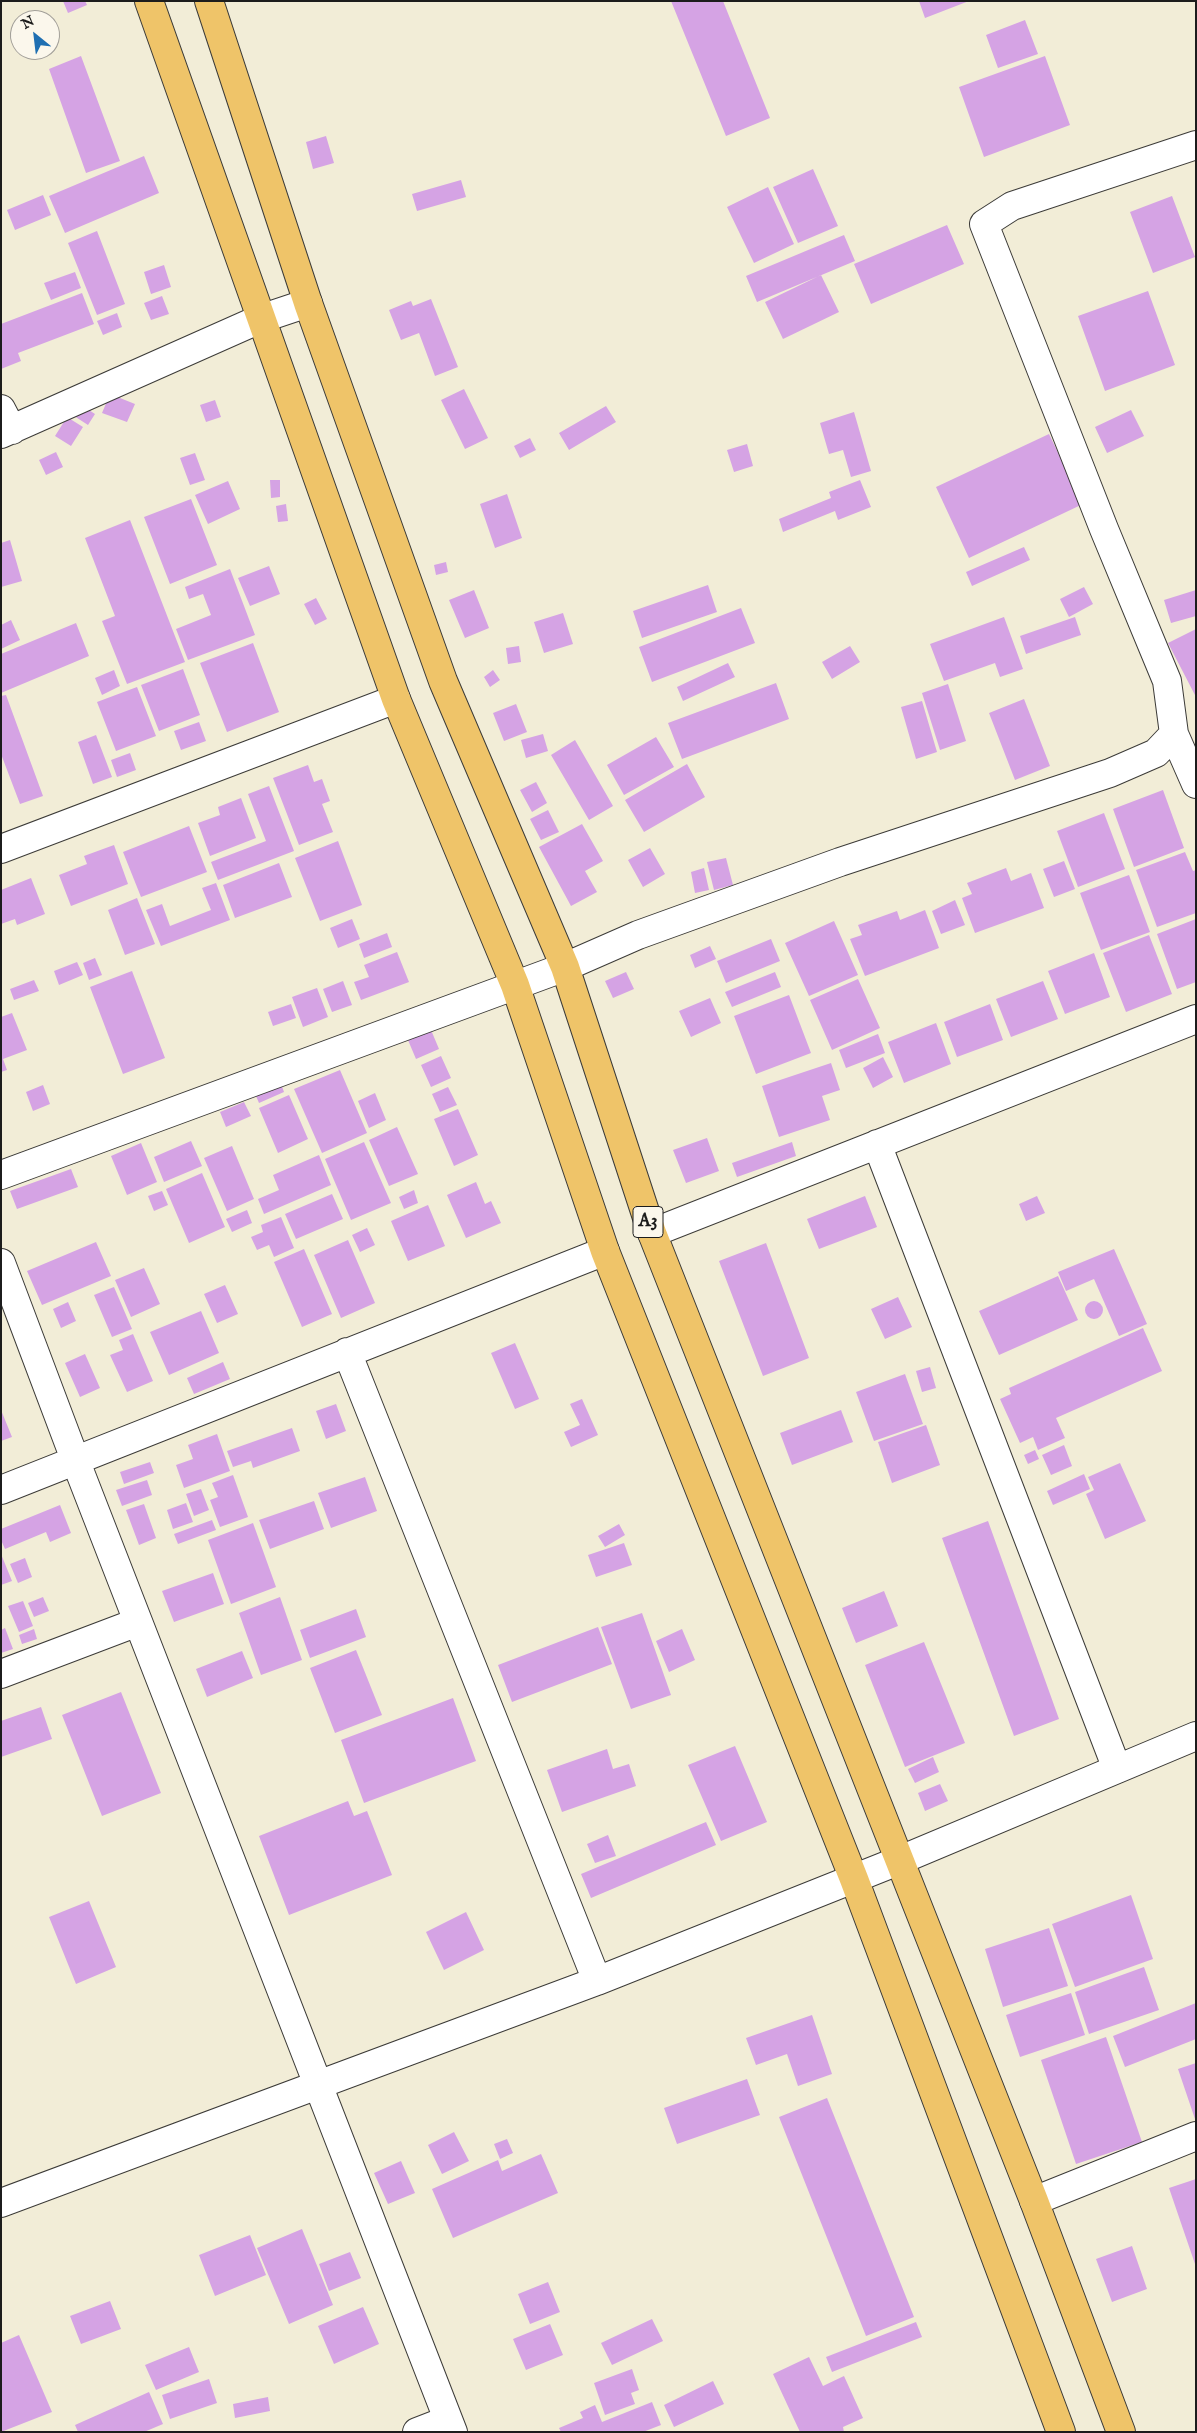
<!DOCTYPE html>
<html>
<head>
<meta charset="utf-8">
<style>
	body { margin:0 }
	#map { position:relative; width:1197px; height:2433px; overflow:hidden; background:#f2edd7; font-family:"IM FELL English",serif }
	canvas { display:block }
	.frame { position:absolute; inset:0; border:2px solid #1c1c1c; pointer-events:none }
	.north { position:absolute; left:10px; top:10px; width:50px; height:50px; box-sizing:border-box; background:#fbf7ec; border:1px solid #a29f99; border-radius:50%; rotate:331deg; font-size:14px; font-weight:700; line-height:20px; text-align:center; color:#1c1c1c }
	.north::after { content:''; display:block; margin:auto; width:18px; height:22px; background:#1f6fb2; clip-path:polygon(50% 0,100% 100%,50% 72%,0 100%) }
</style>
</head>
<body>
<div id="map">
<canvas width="1197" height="2433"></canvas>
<div class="frame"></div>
<div class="north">N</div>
</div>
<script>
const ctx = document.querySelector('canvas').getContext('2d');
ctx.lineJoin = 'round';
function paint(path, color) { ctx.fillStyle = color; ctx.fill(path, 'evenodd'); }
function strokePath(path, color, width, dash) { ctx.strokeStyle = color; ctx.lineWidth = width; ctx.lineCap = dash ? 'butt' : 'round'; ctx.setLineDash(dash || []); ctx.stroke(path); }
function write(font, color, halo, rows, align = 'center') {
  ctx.font = font + ' "IM FELL English",serif'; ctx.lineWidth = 4; ctx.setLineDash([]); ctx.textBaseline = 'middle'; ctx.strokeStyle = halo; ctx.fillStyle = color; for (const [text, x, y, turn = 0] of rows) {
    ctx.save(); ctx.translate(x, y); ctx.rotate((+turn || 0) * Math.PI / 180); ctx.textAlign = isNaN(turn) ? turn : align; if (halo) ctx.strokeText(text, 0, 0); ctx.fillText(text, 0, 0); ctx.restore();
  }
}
const building = new Path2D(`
	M63 1H85L87 5 68 13Z
	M671 1H723L770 118 726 136Z
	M919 1H969L925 18Z
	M1025 20 1038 54 998 68 986 35Z
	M81 56 120 161 86 173 49 69Z
	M1045 56 1070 125 984 157 959 87Z
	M326 136 334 163 313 169 306 142Z
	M144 156 159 193 65 233 49 196Z
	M813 169 838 226 798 243 773 187Z
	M461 180 466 197 417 211 412 194Z
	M768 187 794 244 754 263 727 207Z
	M43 195 51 215 15 230 7 210Z
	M1172 196 1195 257 1153 273 1130 212Z
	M947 225 964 264 871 304 854 264Z
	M97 231 125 304 97 315 68 243Z
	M844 235 855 261 757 302 746 276Z
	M164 265 171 287 151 294 144 272Z
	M75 272 81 288 51 300 44 283Z
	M821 275 839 312 783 339 765 302Z
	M1148 291 1175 365 1105 391 1078 316Z
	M82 293 94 324 18 353 21 361 1 369V324Z
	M162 296 169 314 151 320 144 303Z
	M431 299 458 367 435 376 419 333 401 340 389 310 411 301 413 306Z
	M117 313 122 327 103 335 97 321Z
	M464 389 488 438 465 449 441 400Z
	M110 394 135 404 127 422 102 413Z
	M215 400 221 417 206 422 200 405Z
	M78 403 95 414 88 425 71 414Z
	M606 406 616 422 569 450 559 433Z
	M1131 410 1144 436 1107 453 1095 427Z
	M854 412 871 471 851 477 843 450 829 454 820 423Z
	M67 417 83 427 71 446 55 436Z
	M1049 434 1083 504 969 558 936 487Z
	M530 438 536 450 520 458 514 446Z
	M747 444 753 466 734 472 727 450Z
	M56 452 63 467 46 475 39 460Z
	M195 453 205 480 190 485 180 458Z
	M270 480H280V497L271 498Z
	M860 480 871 507 838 520 835 511 783 532 779 519 831 498 829 492Z
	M228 481 240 509 208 524 195 495Z
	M507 494 522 538 495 548 480 504Z
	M191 499 217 565 170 584 144 517Z
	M286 504 288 521 278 522 276 506Z
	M130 520 185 662 127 684 102 621 115 616 85 538Z
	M10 540 22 581 1 587V543Z
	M1024 547 1030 560 972 586 966 572Z
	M446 562 448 572 436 575 434 565Z
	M269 566 280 594 250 606 238 578Z
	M230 569 255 635 188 660 176 629 211 615 203 594 189 599 185 587Z
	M708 585 717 612 642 638 633 611Z
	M1084 587 1093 604 1069 617 1060 599Z
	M474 590 489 628 465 638 449 600Z
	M1196 590V616L1171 623 1164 600Z
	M316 598 327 619 315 625 304 604Z
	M741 608 755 643 652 682 639 647Z
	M563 613 573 644 544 653 534 622Z
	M1004 617 1023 669 1000 677 995 663 944 681 930 644Z
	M1075 617 1081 635 1026 654 1020 636Z
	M11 620 20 640 1 649V625Z
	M76 623 89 656 1 693V654Z
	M1196 629V697L1168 643Z
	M253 643 279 712 227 732 200 663Z
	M519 646 521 662 508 664 506 648Z
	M850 646 860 662 832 679 822 662Z
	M728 663 735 677 683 701 677 687Z
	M183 669 200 715 159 731 141 685Z
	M114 670 120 686 102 695 95 678Z
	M493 670 500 680 490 687 484 677Z
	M776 683 789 719 682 759 668 723Z
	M948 684 966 741 940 750 922 693Z
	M137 687 156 736 116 751 97 702Z
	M6 695 43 796 20 804 1 754V696Z
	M1024 699 1050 766 1015 780 989 713Z
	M922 701 937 752 916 759 901 707Z
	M516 704 527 732 504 741 493 713Z
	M199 722 206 741 181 750 174 731Z
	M543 734 548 751 526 758 521 740Z
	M96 735 112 777 93 784 78 742Z
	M656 737 674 767 624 795 607 765Z
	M575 740 613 806 589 820 551 755Z
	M130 753 136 770 117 777 111 760Z
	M687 764 705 797 644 832 625 800Z
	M308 765 314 782 322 779 330 801 322 804 333 832 299 845 273 778Z
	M536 782 547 803 532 812 520 790Z
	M269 786 294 851 218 880 211 862 266 841 248 794Z
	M1163 790 1184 848 1134 867 1113 809Z
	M241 798 256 838 210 856 198 823 220 815 218 807Z
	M548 810 559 832 541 840 530 819Z
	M1104 813 1125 869 1078 887 1057 831Z
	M582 824 603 861 585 871 597 892 571 906 539 847Z
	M189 826 207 872 141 897 123 852Z
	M338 841 362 905 320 921 295 858Z
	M114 845 128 884 71 906 59 875 87 864 84 856Z
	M650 848 665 874 643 887 628 860Z
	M1185 852 1193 871 1196 870V913L1157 927 1136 870Z
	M726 858 733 885 714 890 707 862Z
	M1064 861 1075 889 1054 897 1043 869Z
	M279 863 292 897 235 918 223 885Z
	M704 868 709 890 695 893 691 872Z
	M1006 868 1011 881 1031 873 1044 908 975 933 962 898 972 894 967 883Z
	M1129 875 1150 932 1101 950 1080 893Z
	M31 878 45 914 17 925 15 919 1 924V890Z
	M216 883 230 920 161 946 146 910 162 904 170 926 211 910 202 888Z
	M137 898 155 944 125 955 108 910Z
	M955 900 965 925 941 934 932 911Z
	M925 910 939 948 865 976 850 939 862 935 858 925 897 911 900 920Z
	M352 919 360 939 338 948 330 928Z
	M1196 919V982L1177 989 1157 934Z
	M834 921 858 975 809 996 785 943Z
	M387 933 392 947 364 958 359 944Z
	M1149 935 1172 994 1126 1012 1103 953Z
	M771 939 780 961 726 983 717 961Z
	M710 946 716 959 695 968 690 955Z
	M397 952 409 982 361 1000 354 982 369 977 364 965Z
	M1094 953 1110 997 1065 1014 1048 971Z
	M95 958 102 975 89 980 83 963Z
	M77 962 83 975 59 985 54 971Z
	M132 971 165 1058 123 1074 90 987Z
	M626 972 634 989 613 998 605 981Z
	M775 972 781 987 732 1007 725 992Z
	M858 979 880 1028 832 1050 810 1000Z
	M34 980 39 991 14 1000 10 989Z
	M343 981 352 1005 332 1012 323 989Z
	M1043 981 1058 1019 1011 1037 996 999Z
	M317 988 328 1017 303 1027 292 997Z
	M789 995 811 1053 756 1074 734 1016Z
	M710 998 721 1023 691 1037 679 1011Z
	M291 1004 296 1018 273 1026 268 1012Z
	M990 1004 1003 1040 957 1057 944 1022Z
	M12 1013 27 1050 3 1059 7 1070 1 1072V1017Z
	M936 1023 951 1064 904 1083 888 1042Z
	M431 1030 439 1049 416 1059 405 1033Z
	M878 1034 885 1053 846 1068 839 1050Z
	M441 1056 451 1078 431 1087 421 1065Z
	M883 1057 893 1077 873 1088 863 1068Z
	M831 1063 840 1090 822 1096 830 1120 779 1137 762 1086Z
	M340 1070 367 1133 322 1153 294 1089Z
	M279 1078 284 1092 259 1103 253 1089Z
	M43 1085 50 1104 33 1111 26 1092Z
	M448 1087 457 1105 440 1112 432 1094Z
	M375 1093 386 1120 369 1128 358 1101Z
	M289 1095 308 1139 278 1153 259 1108Z
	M244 1102 251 1116 226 1127 220 1112Z
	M458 1109 478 1155 454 1166 434 1119Z
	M397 1127 418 1174 389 1186 369 1140Z
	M707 1138 719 1171 686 1183 673 1150Z
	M191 1141 202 1166 164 1182 154 1157Z
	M364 1142 391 1203 351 1220 325 1159Z
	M792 1142 796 1156 737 1177 732 1163Z
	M141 1143 157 1182 127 1195 111 1156Z
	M232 1146 254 1199 227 1211 204 1158Z
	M319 1155 331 1185 264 1214 258 1199 279 1190 273 1175Z
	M71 1169 78 1187 17 1209 10 1191Z
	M202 1173 225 1227 189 1243 166 1189Z
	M476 1182 485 1204 491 1201 501 1223 466 1238 447 1195Z
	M414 1190 418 1203 404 1209 399 1197Z
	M162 1191 168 1205 154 1211 148 1196Z
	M332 1194 343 1219 296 1239 285 1214Z
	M865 1196 877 1227 819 1249 807 1219Z
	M1037 1196 1045 1213 1026 1221 1019 1204Z
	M428 1205 445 1246 408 1261 391 1221Z
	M247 1210 252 1223 232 1232 226 1219Z
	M281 1217 294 1248 274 1257 269 1245 257 1250 251 1237 263 1232 261 1225Z
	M367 1228 375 1245 360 1252 352 1235Z
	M348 1240 375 1303 341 1318 314 1255Z
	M96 1242 111 1276 42 1305 27 1271Z
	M766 1243 809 1358 763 1376 719 1261Z
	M304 1249 332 1314 302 1327 274 1262Z
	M1114 1249 1147 1324 1119 1336 1094 1279 1066 1291 1058 1272Z
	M144 1268 160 1304 131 1317 115 1280Z
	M1058 1276 1078 1320 999 1355 979 1311Z
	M225 1285 238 1314 217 1323 204 1294Z
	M114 1287 132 1329 112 1337 94 1295Z
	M898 1297 912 1327 885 1339 871 1309Z
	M1085 1310a9 9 0 1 1 18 0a9 9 0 1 1-18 0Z
	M68 1302 76 1321 61 1328 53 1309Z
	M201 1311 219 1353 169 1375 150 1332Z
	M1143 1328 1162 1371 1056 1418 1065 1438 1038 1450 1033 1437 1020 1443 1000 1399 1011 1394 1009 1388Z
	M133 1334 153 1381 127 1392 110 1355 123 1350 119 1340Z
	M515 1343 539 1399 515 1409 491 1353Z
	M85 1354 100 1388 80 1397 65 1363Z
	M223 1362 230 1379 194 1394 187 1378Z
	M930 1367 936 1388 922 1392 916 1371Z
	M905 1374 923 1424 874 1441 856 1392Z
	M582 1399 598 1435 571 1447 564 1432 580 1425 570 1404Z
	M336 1404 346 1431 326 1439 316 1411Z
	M1 1410 12 1437 1 1441Z
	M841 1410 853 1442 792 1465 780 1433Z
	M926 1425 940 1465 892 1483 878 1442Z
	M292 1428 300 1451 253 1468 251 1461 233 1467 227 1451Z
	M217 1434 230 1471 184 1488 176 1465 193 1459 188 1445Z
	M1064 1445 1072 1466 1051 1475 1042 1455Z
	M1035 1450 1039 1459 1028 1464 1024 1455Z
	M150 1462 154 1473 124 1484 120 1472Z
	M1120 1463 1146 1521 1105 1539 1086 1494 1094 1490 1088 1477Z
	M1084 1474 1090 1489 1053 1505 1047 1491Z
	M233 1475 248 1517 220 1527 210 1500 218 1497 212 1483Z
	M365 1477 377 1511 331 1528 318 1493Z
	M147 1480 152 1495 122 1506 116 1490Z
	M201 1489 209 1510 194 1516 186 1494Z
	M314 1501 324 1529 270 1549 259 1520Z
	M186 1503 193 1522 173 1529 167 1510Z
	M144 1504 156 1538 139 1545 126 1510Z
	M60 1505 71 1533 50 1542 46 1532 5 1549 1 1540V1529Z
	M212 1520 216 1530 178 1544 174 1534Z
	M988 1521 1059 1719 1014 1736 942 1538Z
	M253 1523 276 1587 231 1604 208 1540Z
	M619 1524 625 1535 605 1547 598 1536Z
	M624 1543 632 1565 596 1577 588 1555Z
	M1 1554 12 1581 1 1585Z
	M25 1558 32 1577 18 1583 10 1564Z
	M213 1573 224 1604 174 1622 162 1591Z
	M884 1591 898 1626 856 1643 842 1608Z
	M43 1597 49 1611 34 1617 28 1603Z
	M280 1597 302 1660 261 1675 239 1613Z
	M23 1601 33 1626 19 1632 8 1606Z
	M356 1609 366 1637 310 1658 300 1630Z
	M642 1613 671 1695 631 1709 601 1627Z
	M598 1627 612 1664 512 1702 498 1665Z
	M5 1628 13 1649 1 1653V1630Z
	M34 1629 37 1639 22 1644 19 1635Z
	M682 1629 695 1660 669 1672 656 1641Z
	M924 1642 965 1743 905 1767 865 1665Z
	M356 1650 382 1715 335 1733 310 1668Z
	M242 1651 253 1678 207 1697 196 1669Z
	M121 1692 161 1793 102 1816 62 1715Z
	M453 1698 476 1761 364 1803 341 1740Z
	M41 1707 52 1739 1 1757V1721Z
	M735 1746 767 1822 721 1841 688 1765Z
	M607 1749 613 1769 629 1764 636 1786 562 1812 547 1770Z
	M933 1757 939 1772 915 1783 908 1769Z
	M940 1784 948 1801 925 1811 918 1793Z
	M348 1801 354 1816 367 1811 392 1875 289 1915 259 1836Z
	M706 1822 716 1845 591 1898 581 1874Z
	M608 1835 616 1856 595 1863 587 1844Z
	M1131 1895 1153 1959 1075 1987 1052 1924Z
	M89 1901 116 1967 76 1984 49 1917Z
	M466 1912 484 1950 444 1970 426 1932Z
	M1049 1928 1068 1986 1003 2007 985 1949Z
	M1144 1967 1159 2010 1089 2034 1075 1992Z
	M1071 1993 1085 2035 1020 2057 1006 2015Z
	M1196 2003V2039L1125 2067 1113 2036Z
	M812 2015 832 2074 798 2086 787 2054 756 2065 746 2038Z
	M1106 2037 1142 2142 1076 2164 1041 2060Z
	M1196 2063V2119H1195L1178 2069Z
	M747 2079 760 2115 677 2144 664 2108Z
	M827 2098 914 2317 866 2336 779 2117Z
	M454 2132 469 2161 442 2174 428 2145Z
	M507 2139 513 2153 500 2159 494 2144Z
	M541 2154 558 2193 453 2238 432 2189 498 2160 502 2171Z
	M401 2161 415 2193 388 2204 374 2173Z
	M1196 2179V2264H1195L1169 2188Z
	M302 2229 333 2305 289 2324 257 2248Z
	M250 2235 266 2275 215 2296 199 2255Z
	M1132 2246 1147 2289 1112 2302 1096 2259Z
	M350 2252 361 2278 329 2291 319 2264Z
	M548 2282 560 2312 530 2324 518 2294Z
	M110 2301 121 2329 81 2344 70 2316Z
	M363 2307 379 2344 334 2364 318 2326Z
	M652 2319 663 2341 612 2365 601 2343Z
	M916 2322 922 2337 832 2372 826 2357Z
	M550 2324 563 2355 526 2370 513 2339Z
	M19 2335 52 2412 1 2432V2343Z
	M189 2347 199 2372 156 2390 145 2365Z
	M809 2357 823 2386 844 2376 863 2418 843 2427 844 2432H800L773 2374Z
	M632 2369 639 2390 631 2393 635 2404 605 2415 594 2383Z
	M209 2379 217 2403 170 2419 162 2395Z
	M713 2381 724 2404 674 2427 664 2405Z
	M149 2392 163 2424 144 2432H78L75 2425Z
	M268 2397 270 2411 235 2418 233 2404Z
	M652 2402 661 2425 643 2432H561L559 2428 583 2418 580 2412 595 2405 602 2422Z`);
const minor = new Path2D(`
	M1196 145 1012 206 984 224 1104 529 1167 681 1174 734 1196 784
	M1 409 12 430
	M1 434 260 319 308 303
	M1 849 396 699
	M877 1144 1117 1769
	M1 1175 565 967 638 935 840 862 1110 773 1156 753 1174 734
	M652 1233 1196 1019
	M1 1263 76 1462 453 2432
	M347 1352 597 1981
	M1 1490 605 1251
	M1 1674 138 1622
	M1034 2201 1196 2136
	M1 2203 597 1981 898 1861 1196 1736
	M417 2432 448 2420`);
const highway = new Path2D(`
	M149 1 396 699 515 985 605 1251 854 1879 1061 2432
	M209 1 308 303 443 681 565 967 652 1233 1034 2201 1121 2432`);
const shields = [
	[648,1222,30]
];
const shieldNames = [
	["A3",648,1222]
];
paint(building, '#d5a3e4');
strokePath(minor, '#3c3b38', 30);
strokePath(highway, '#3c3b38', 30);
strokePath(minor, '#fff', 28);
strokePath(highway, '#efc469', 28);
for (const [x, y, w] of shields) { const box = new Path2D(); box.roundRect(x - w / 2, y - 15.5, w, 31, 4); ctx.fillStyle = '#fbf7ec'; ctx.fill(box); strokePath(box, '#1c1c1c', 1); }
write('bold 18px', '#1c1c1c', null, shieldNames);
</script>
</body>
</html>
